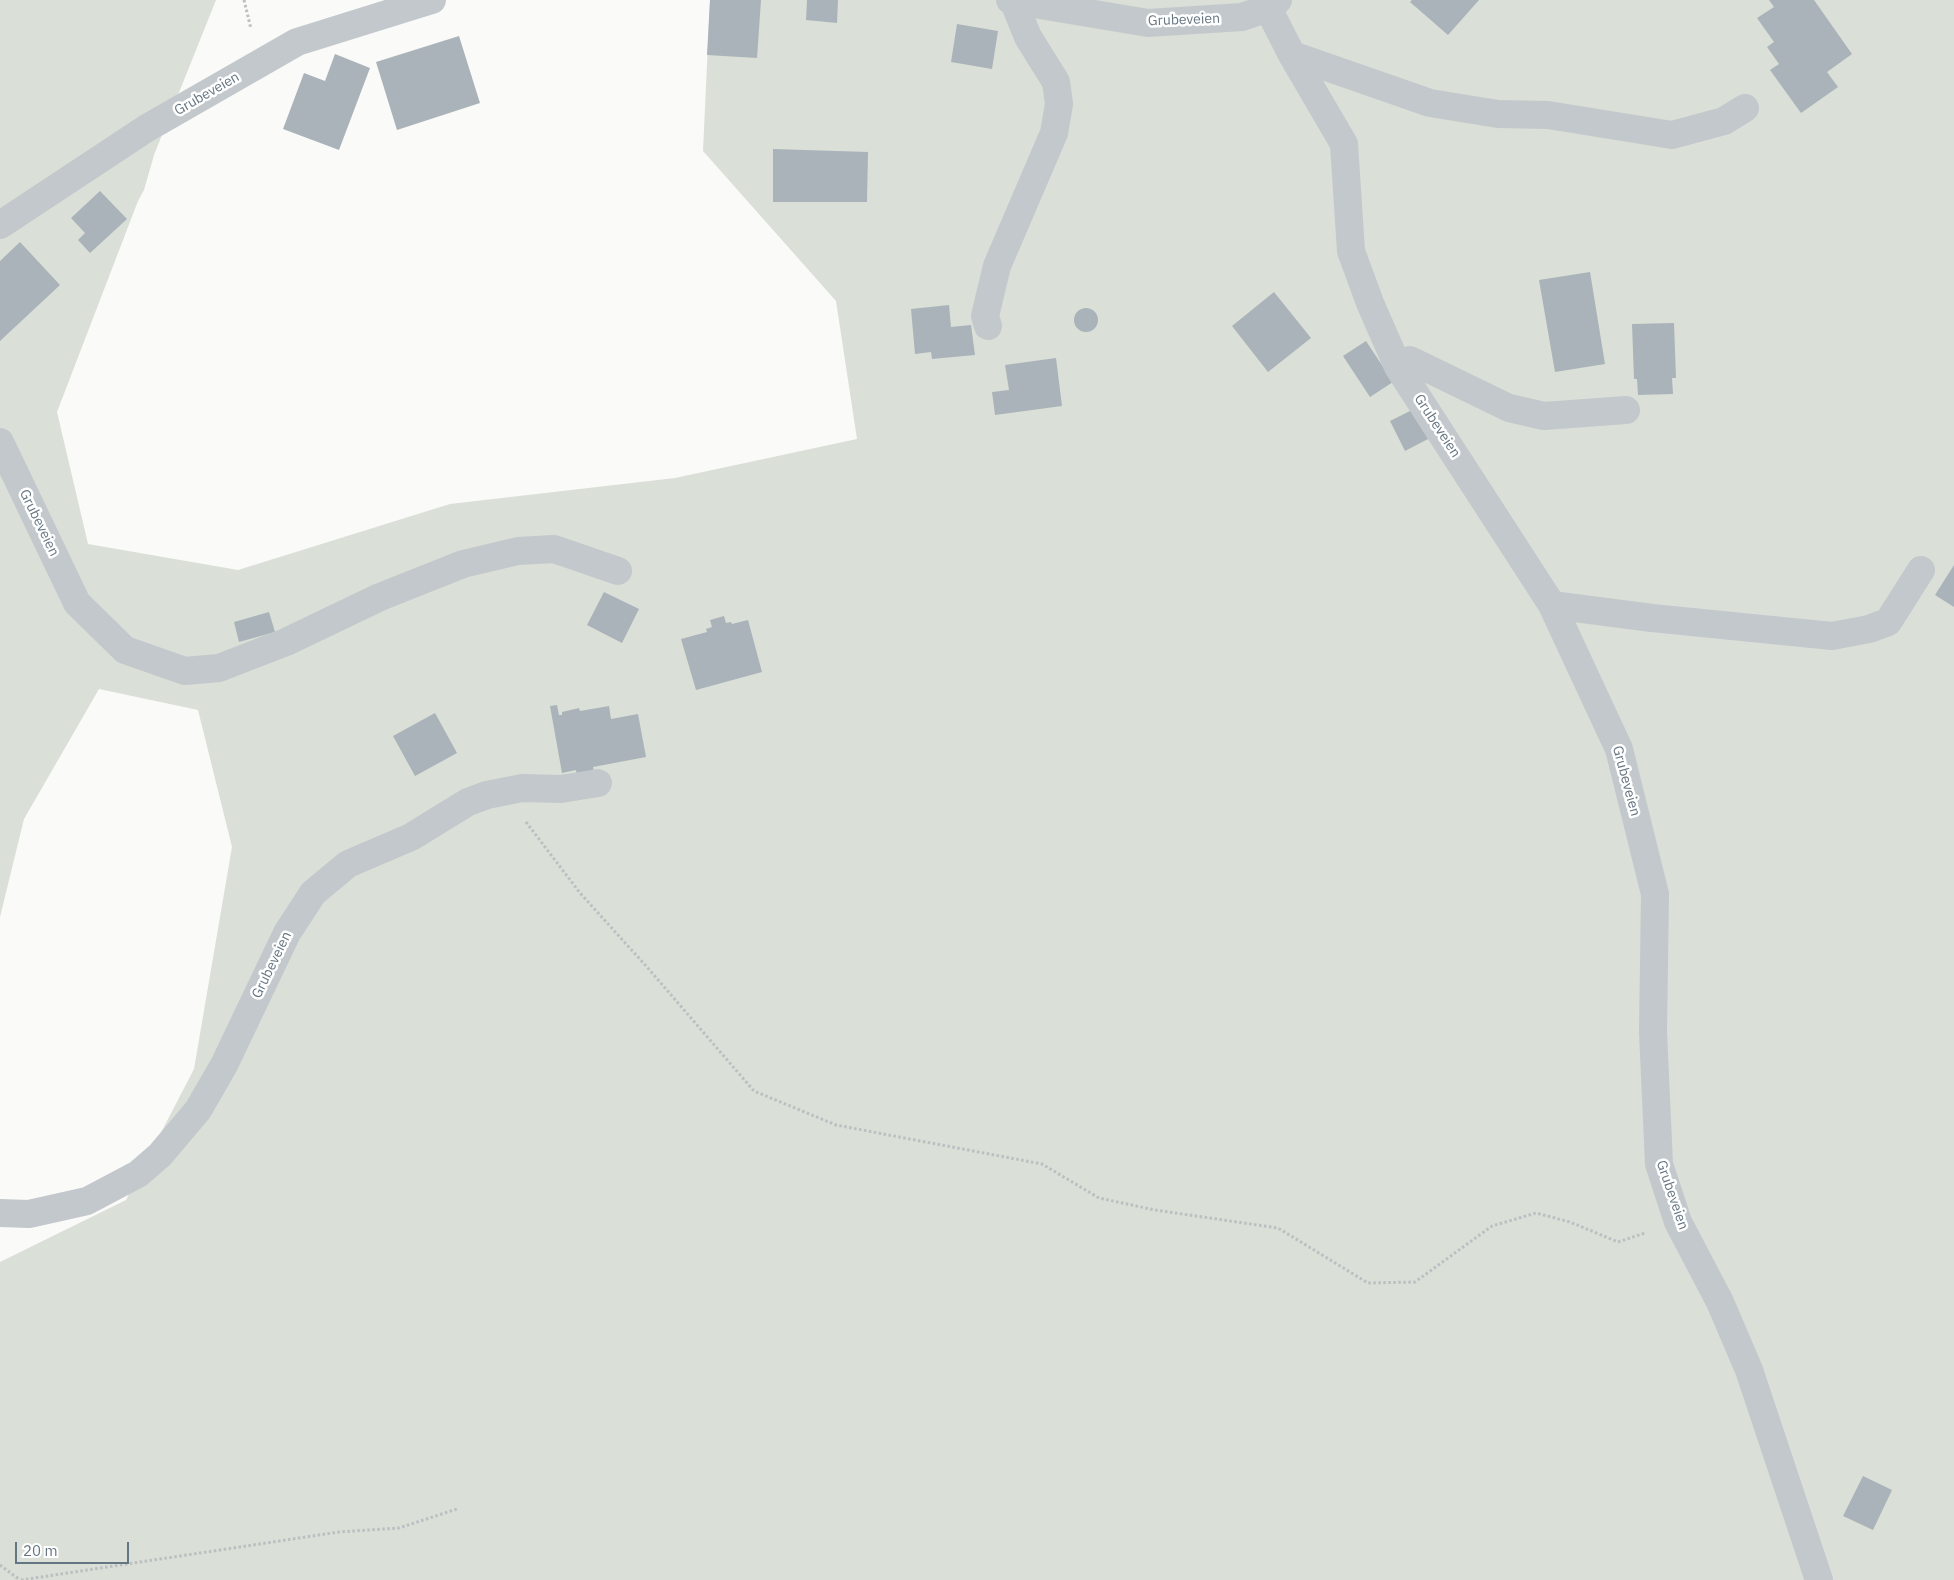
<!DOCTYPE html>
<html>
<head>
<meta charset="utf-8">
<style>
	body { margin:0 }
	#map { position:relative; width:1954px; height:1580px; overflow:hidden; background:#fafaf8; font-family:"IBM Plex Sans",sans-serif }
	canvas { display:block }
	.scale { position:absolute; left:15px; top:1542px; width:114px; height:22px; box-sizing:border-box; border:2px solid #657683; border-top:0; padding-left:6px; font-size:15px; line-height:18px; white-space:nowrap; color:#657683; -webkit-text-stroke:4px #fff; paint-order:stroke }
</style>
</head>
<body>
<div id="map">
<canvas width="1954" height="1580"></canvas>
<div class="scale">20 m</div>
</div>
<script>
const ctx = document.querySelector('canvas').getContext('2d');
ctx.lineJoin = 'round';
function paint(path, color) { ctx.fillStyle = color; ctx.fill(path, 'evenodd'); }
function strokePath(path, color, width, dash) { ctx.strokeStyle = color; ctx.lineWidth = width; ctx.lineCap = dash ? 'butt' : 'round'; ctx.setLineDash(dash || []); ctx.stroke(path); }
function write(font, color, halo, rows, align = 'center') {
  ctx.font = font + ' "IBM Plex Sans",sans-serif'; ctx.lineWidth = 5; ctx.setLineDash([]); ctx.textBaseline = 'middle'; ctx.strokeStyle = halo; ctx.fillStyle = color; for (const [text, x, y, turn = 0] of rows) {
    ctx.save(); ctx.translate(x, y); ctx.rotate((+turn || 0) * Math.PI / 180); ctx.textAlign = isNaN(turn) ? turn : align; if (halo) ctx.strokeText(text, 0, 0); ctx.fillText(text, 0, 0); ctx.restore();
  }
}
const green = new Path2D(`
	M0 0H216L154 155 144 190 138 201 57 412 88 544 238 570 450 504 675 478 857 439 836 301 703 151 710 0H1954V1580H0V1262L126 1200 194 1069 232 847 198 710 99 689 24 819 0 917Z`);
const building = new Path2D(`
	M710 0H761L757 58 707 55Z
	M807 0H838L837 23 806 20Z
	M1412 0H1479L1448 35 1410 2Z
	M1769 0H1814L1852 54 1827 72 1838 87 1801 113 1770 70 1779 64 1767 47 1774 42 1757 18 1774 7Z
	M957 24 998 31 992 69 951 62Z
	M459 36 480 103 397 130 376 62Z
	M335 54 370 68 339 150 283 129 304 73 325 81Z
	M773 149 868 152 867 202H773Z
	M100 191 127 219 90 253 78 240 85 233 71 218Z
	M20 242 60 285 0 341V261Z
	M1590 272 1605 364 1555 372 1539 280Z
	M1274 292 1311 338 1268 372 1232 326Z
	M949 305 951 327 971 325 975 355 932 359 931 352 915 354 911 309Z
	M1074 320a12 12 0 1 1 24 0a12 12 0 1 1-24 0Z
	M1674 323 1676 378H1672L1673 394 1638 395 1637 379H1634L1632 324Z
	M1366 341 1393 382 1370 397 1343 356Z
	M1056 358 1062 406 995 415 992 392 1009 390 1005 365Z
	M1412 410 1428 439 1405 451 1390 421Z
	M1954 565V607L1935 595Z
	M604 592 639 609 622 643 587 625Z
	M269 612 275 632 239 642 234 622Z
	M724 616 726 623 731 622 732 624 748 620 762 672 696 690 681 639 707 632 706 629 712 627 710 620Z
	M557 705 559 715H562V712L579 708 580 711 609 706 611 719 638 714 646 757 593 767 594 772 577 776 576 770 562 773 550 706Z
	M435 713 457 753 415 776 393 736Z
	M1863 1476 1892 1490 1873 1530 1843 1516Z`);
const path = new Path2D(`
	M244 0 251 29
	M526 822 580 893 647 967 754 1091 836 1125 1042 1164 1099 1198 1155 1210 1278 1228 1368 1283 1415 1282 1492 1226 1536 1213 1570 1222 1618 1242 1645 1233
	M0 1565 20 1580
	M21 1580 339 1532 399 1528 457 1509`);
const minor = new Path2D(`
	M1010 0 1148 23 1242 17 1268 8 1278 0
	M1268 8 1292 55 1344 144 1351 251 1370 303 1398 367 1552 605 1619 749 1655 894 1653 1032 1659 1164 1678 1222 1720 1302 1749 1370 1819 1580
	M1292 55 1430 103 1498 114 1548 115 1672 135 1724 121 1745 108
	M0 225 147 128 297 42 432 0
	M988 326 985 316 997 266 1054 133 1059 104 1056 82 1028 37 1013 0
	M1398 367 1410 360 1509 408 1544 416 1626 410
	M0 442 77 603 125 650 185 671 219 668 286 642 380 597 463 564 518 551 554 549 618 571
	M1552 605 1652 618 1832 636 1869 629 1888 622 1921 570
	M0 1213 29 1214 87 1201 138 1174 160 1155 198 1110 224 1065 287 933 313 893 348 864 411 837 468 802 487 795 522 788 561 789 598 783`);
const streetNames = [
	["Grubeveien",1184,20,-2],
	["Grubeveien",207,94,-30],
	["Grubeveien",1437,426,57],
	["Grubeveien",39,523,64],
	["Grubeveien",1626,781,75],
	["Grubeveien",272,965,-64],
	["Grubeveien",1672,1195,71]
];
paint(green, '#dadfd7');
paint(building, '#aab3b9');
strokePath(path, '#bbbfc2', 3, [2.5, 2.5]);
strokePath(minor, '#c3c8cc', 28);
write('14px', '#657683', '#fff', streetNames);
</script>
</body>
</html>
